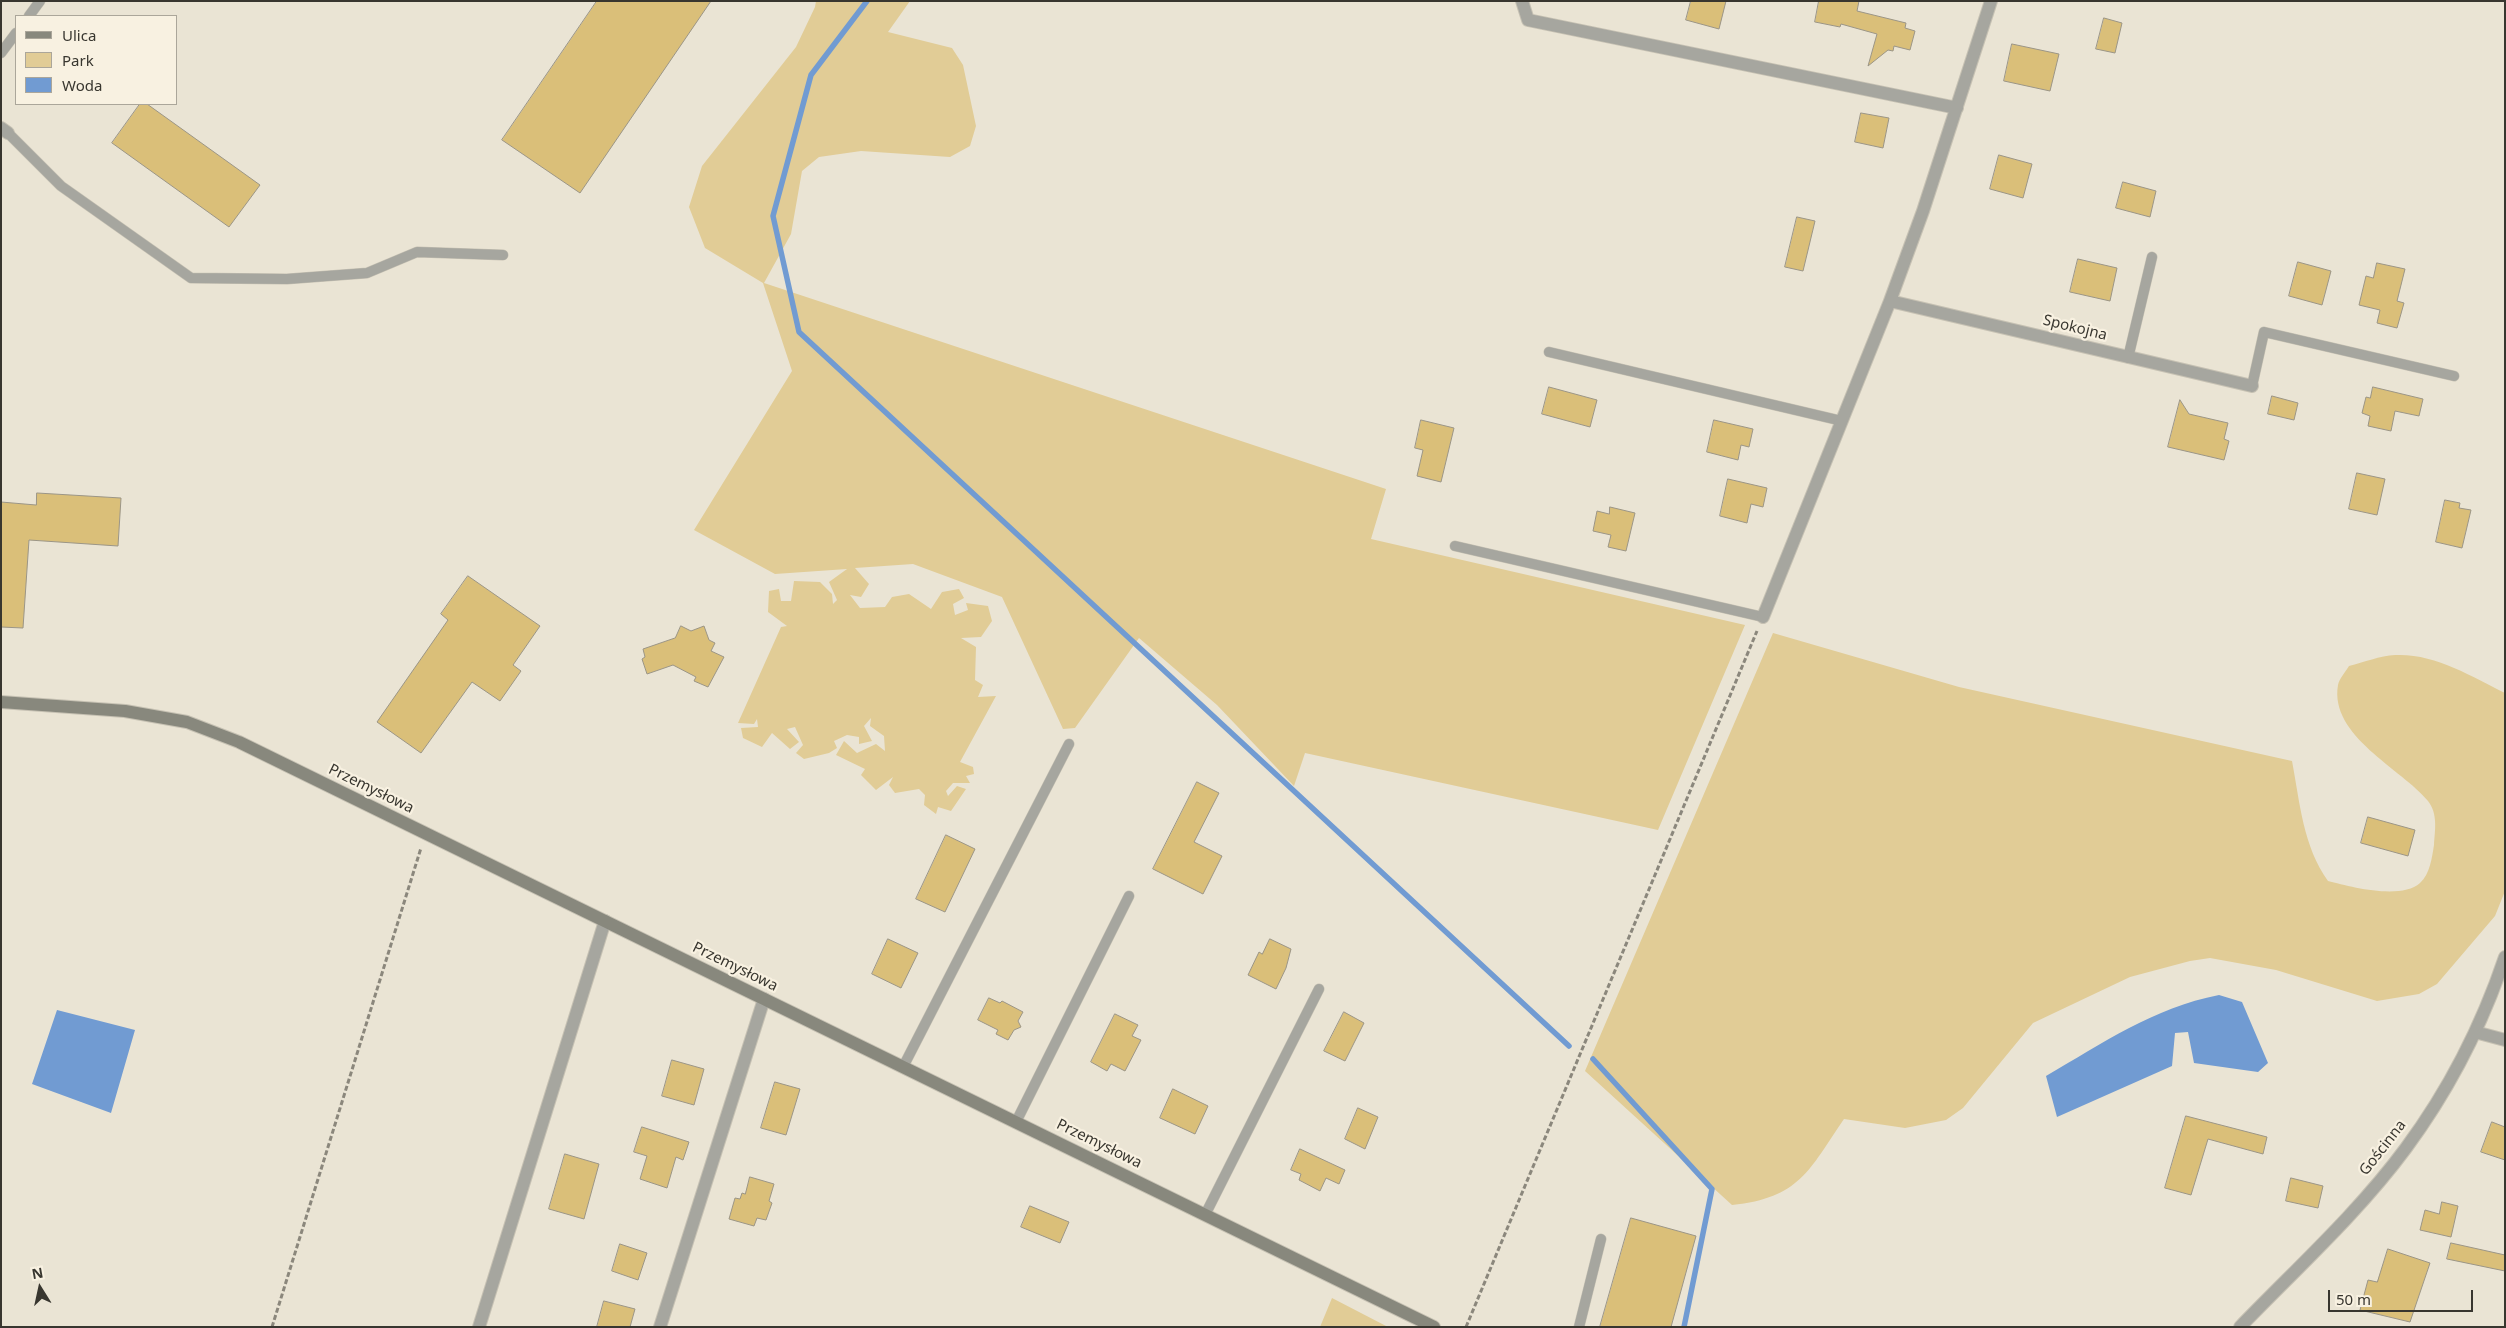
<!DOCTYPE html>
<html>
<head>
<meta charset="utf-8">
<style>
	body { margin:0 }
	#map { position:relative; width:2506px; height:1328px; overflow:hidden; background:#eae4d4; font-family:"Noto Sans",sans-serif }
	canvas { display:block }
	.frame { position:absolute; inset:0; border:2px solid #38362f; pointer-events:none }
	.legend { position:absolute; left:15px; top:15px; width:162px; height:90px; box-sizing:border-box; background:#f8f1e1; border:1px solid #aba69a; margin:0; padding:6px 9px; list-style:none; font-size:15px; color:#38362f }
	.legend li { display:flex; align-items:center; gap:10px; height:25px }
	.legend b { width:25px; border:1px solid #aba69a }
	.north { position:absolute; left:15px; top:1263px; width:50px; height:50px; -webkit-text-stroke:4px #f8f1e1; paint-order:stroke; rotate:350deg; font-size:14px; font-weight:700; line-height:20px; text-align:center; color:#38362f }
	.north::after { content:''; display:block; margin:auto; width:18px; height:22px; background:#38362f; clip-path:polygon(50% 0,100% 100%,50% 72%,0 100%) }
	.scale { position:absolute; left:2328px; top:1290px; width:145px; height:22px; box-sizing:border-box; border:2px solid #38362f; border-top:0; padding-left:6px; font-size:15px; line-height:18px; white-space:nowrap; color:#38362f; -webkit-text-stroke:4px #f8f1e1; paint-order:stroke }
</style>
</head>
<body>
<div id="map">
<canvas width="2506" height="1328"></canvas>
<div class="frame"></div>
<ul class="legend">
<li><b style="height:6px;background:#88887d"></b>Ulica</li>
<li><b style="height:14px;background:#e1cc96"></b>Park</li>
<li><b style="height:14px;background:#719bd2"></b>Woda</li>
</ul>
<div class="north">N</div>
<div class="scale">50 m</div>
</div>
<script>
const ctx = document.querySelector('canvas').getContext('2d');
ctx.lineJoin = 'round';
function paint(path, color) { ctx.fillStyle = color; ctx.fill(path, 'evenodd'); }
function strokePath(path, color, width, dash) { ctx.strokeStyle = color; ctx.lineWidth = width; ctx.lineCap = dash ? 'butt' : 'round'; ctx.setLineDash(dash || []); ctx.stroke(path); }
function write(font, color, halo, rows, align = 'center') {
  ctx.font = font + ' "Noto Sans",sans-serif'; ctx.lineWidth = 4.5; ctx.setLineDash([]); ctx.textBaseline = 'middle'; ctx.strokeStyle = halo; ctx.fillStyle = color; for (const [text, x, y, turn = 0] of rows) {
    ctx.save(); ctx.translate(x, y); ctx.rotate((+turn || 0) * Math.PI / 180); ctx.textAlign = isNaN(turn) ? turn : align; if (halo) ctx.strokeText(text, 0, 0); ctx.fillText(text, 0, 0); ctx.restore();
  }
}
const green = new Path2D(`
	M816 1H910L888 32 952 48 963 65 976 126 970 146 950 157 861 151 819 157 802 171 791 234 764 283 1386 489 1371 539 1745 625 1658 830 1305 753 1294 786 1217 705 1139 638 1075 728 1063 729 1002 597 913 564 855 568 869 584 861 597 850 595 860 608 885 607 892 597 909 594 931 609 942 592 959 589 964 598 953 604 955 615 968 610 966 603 988 606 992 621 981 637 961 638 976 647 975 680 983 685 978 697 996 696 960 762 973 767 974 774 966 776 970 783H953L946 791 948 796 957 786 966 789 951 811 938 807 936 814 924 805 925 795 919 789 895 793 889 785 893 777 876 790 861 775 865 769 836 755 844 741 857 753 876 744 885 751 884 736 870 726 871 718 864 726 872 741 859 744V737L847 735 834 741 837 748 829 753 804 759 796 753 803 745 795 727 787 729 799 742 790 749 772 733 762 747 743 738 741 728 758 727 757 719 754 724 738 723 781 627 787 626 768 612 769 591 779 589 781 601H791L794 581 820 582 832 594 833 604 837 600 829 582 847 569 775 574 694 530 792 371 763 283 705 248 689 207 702 166 796 47 815 7Z
	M1773 633 1959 687 2292 761C2300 803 2303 846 2328 881 2351 887 2401 900 2420 883 2430 874 2432 857 2434 845 2435 829 2438 814 2428 801 2402 769 2329 736 2338 685 2339 679 2346 671 2349 666 2364 662 2380 656 2395 655 2434 653 2471 676 2505 693V891L2495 916 2437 984 2419 994 2377 1001 2276 970 2210 958 2190 961 2130 977 2033 1023 1963 1108 1946 1120 1905 1128 1844 1119C1809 1170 1800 1198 1732 1205L1585 1071Z
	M1332 1298 1388 1327H1320Z`);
const water = new Path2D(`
	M2219 995 2242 1002 2268 1063 2258 1072 2194 1063 2188 1032 2175 1033 2172 1066 2057 1117 2046 1076C2103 1043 2153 1008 2219 995Z
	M57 1010 135 1030 111 1113 32 1084Z`);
const stream = new Path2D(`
	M867 1 811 75 773 216 799 332 1569 1046
	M1593 1059 1712 1189 1684 1327`);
const building = new Path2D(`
	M597 1H711L580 193 502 140Z
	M1691 1H1726L1719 29 1686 20Z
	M1819 1H1859L1857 11 1906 23 1905 28 1915 31 1910 50 1894 46 1893 51 1888 50 1868 66 1877 34 1841 24 1840 27 1815 22Z
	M2104 18 2122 23 2115 53 2096 49Z
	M2012 44 2059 54 2050 91 2004 81Z
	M140 104H147L260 185 229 227 112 143Z
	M1861 113 1889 118 1883 148 1855 142Z
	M1999 155 2032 164 2023 198 1990 189Z
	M2123 182 2156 191 2150 217 2116 208Z
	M1797 217 1815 221 1803 271 1785 267Z
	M2078 259 2117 268 2110 301 2070 292Z
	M2298 262 2331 271 2322 305 2289 296Z
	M2377 263 2405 269 2397 301 2404 303 2397 328 2377 323 2380 310 2359 305 2366 276 2373 278Z
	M1549 387 1597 400 1590 427 1542 414Z
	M2373 387 2423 399 2419 416 2395 411 2391 431 2368 426 2370 416 2362 413 2366 397 2370 398Z
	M2272 396 2298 403 2294 420 2268 414Z
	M2180 400 2189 414 2228 423 2224 439 2229 441 2224 460 2168 447Z
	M1421 420 1454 428 1441 482 1417 476 1423 450 1415 448Z
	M1714 420 1753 429 1749 447 1741 445 1738 460 1707 452Z
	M2357 473 2385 479 2377 515 2349 509Z
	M1728 479 1767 488 1763 507 1751 504 1747 523 1720 516Z
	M37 493 121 498 118 546 29 540 23 628 1 627V502L36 505Z
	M2445 500 2460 503 2459 508 2471 510 2462 548 2436 542Z
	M1610 507 1635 513 1626 551 1608 547 1611 535 1593 531 1597 511 1609 514Z
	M468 576 540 626 513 665 521 671 500 701 472 682 421 753 377 722 448 620 441 614Z
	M681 626 691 631 704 626 709 640 715 643 711 651 724 657 708 687 694 681 696 677 673 665 647 674 642 659 645 657 643 649 675 638Z
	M1197 782 1219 793 1194 842 1222 856 1203 894 1153 869Z
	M2368 817 2415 830 2408 856 2361 843Z
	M946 835 975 849 945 912 916 899Z
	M888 939 918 953 901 988 872 974Z
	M1270 939 1291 949 1286 968 1276 989 1248 975 1259 952 1262 954Z
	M989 998 1000 1003 1002 1001 1023 1012 1018 1021 1021 1027 1014 1030 1008 1040 996 1034 998 1030 978 1020Z
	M1344 1012 1364 1023 1345 1061 1324 1051Z
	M1115 1014 1138 1025 1132 1036 1141 1040 1125 1071 1111 1064 1107 1071 1091 1062Z
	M672 1060 704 1069 694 1105 662 1096Z
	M775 1082 800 1089 786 1135 761 1128Z
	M1173 1089 1208 1106 1195 1134 1160 1118Z
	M1358 1108 1378 1117 1365 1149 1345 1139Z
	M2186 1116 2267 1137 2263 1154 2208 1139 2191 1195 2165 1188Z
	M2492 1122 2505 1127V1160L2481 1152Z
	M642 1127 689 1142 683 1160 676 1157 667 1188 640 1179 647 1156 634 1152Z
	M1300 1149 1345 1170 1339 1184 1326 1178 1320 1191 1299 1180 1301 1174 1291 1170Z
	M565 1154 599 1164 584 1219 549 1209Z
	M750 1177 774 1184 769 1201 772 1203 766 1220 757 1218 754 1226 729 1219 735 1198 740 1199 742 1193 745 1194Z
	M2291 1178 2323 1186 2318 1208 2286 1201Z
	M2442 1202 2458 1206 2451 1237 2420 1230 2425 1210 2439 1214Z
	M1030 1206 1069 1222 1060 1243 1021 1227Z
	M1631 1218 1696 1236 1671 1327H1600Z
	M2451 1243 2505 1255V1271L2447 1259Z
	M620 1244 647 1253 638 1280 612 1271Z
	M2388 1249 2430 1263 2410 1322 2360 1310 2368 1280 2377 1282Z
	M604 1301 635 1309 630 1327H597Z`);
const path = new Path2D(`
	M272 1327 421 848
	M1466 1327 1757 631`);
const lane = new Path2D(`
	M29 16 40 1
	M1 53 16 33
	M8 133 61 186 191 278 287 279 367 273 417 252 503 255
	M1549 352 1842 421
	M2128 358 2152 257
	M2252 386 2264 332 2454 376
	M1455 546 1763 617
	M903 1067 1069 744
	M1016 1122 1129 896
	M1205 1215 1319 989
	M1579 1327 1601 1239`);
const street = new Path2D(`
	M1522 1 1528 20 1957 108
	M1991 1 1923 211 1890 301 2252 386
	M1 128 8 133
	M1763 617 1890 301
	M2475 1032 2505 1040
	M479 1327 605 921
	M660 1327 764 999
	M2240 1327C2296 1269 2358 1213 2406 1148 2449 1090 2482 1025 2505 957`);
const secondary = new Path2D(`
	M1 702 125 711 187 722 239 742 1434 1327`);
const streetNames = [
	["Spokojna",2075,328,14],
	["Przemysłowa",371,789,26],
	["Przemysłowa",735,967,26],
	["Przemysłowa",1099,1144,26],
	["Gościnna",2383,1148,-52]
];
paint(green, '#e1cc96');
paint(water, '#719bd2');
strokePath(stream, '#719bd2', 5.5);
paint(building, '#dabf79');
strokePath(building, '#9b9586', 1);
strokePath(lane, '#c6c1b3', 11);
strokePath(street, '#c6c1b3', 14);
strokePath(secondary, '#c6c1b3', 14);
strokePath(path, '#8b877c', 3, [5, 2.5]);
strokePath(lane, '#a6a69f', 10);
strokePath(street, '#a6a69f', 12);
strokePath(secondary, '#88887d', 12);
write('15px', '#38362f', '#f8f1e1', streetNames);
</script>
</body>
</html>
